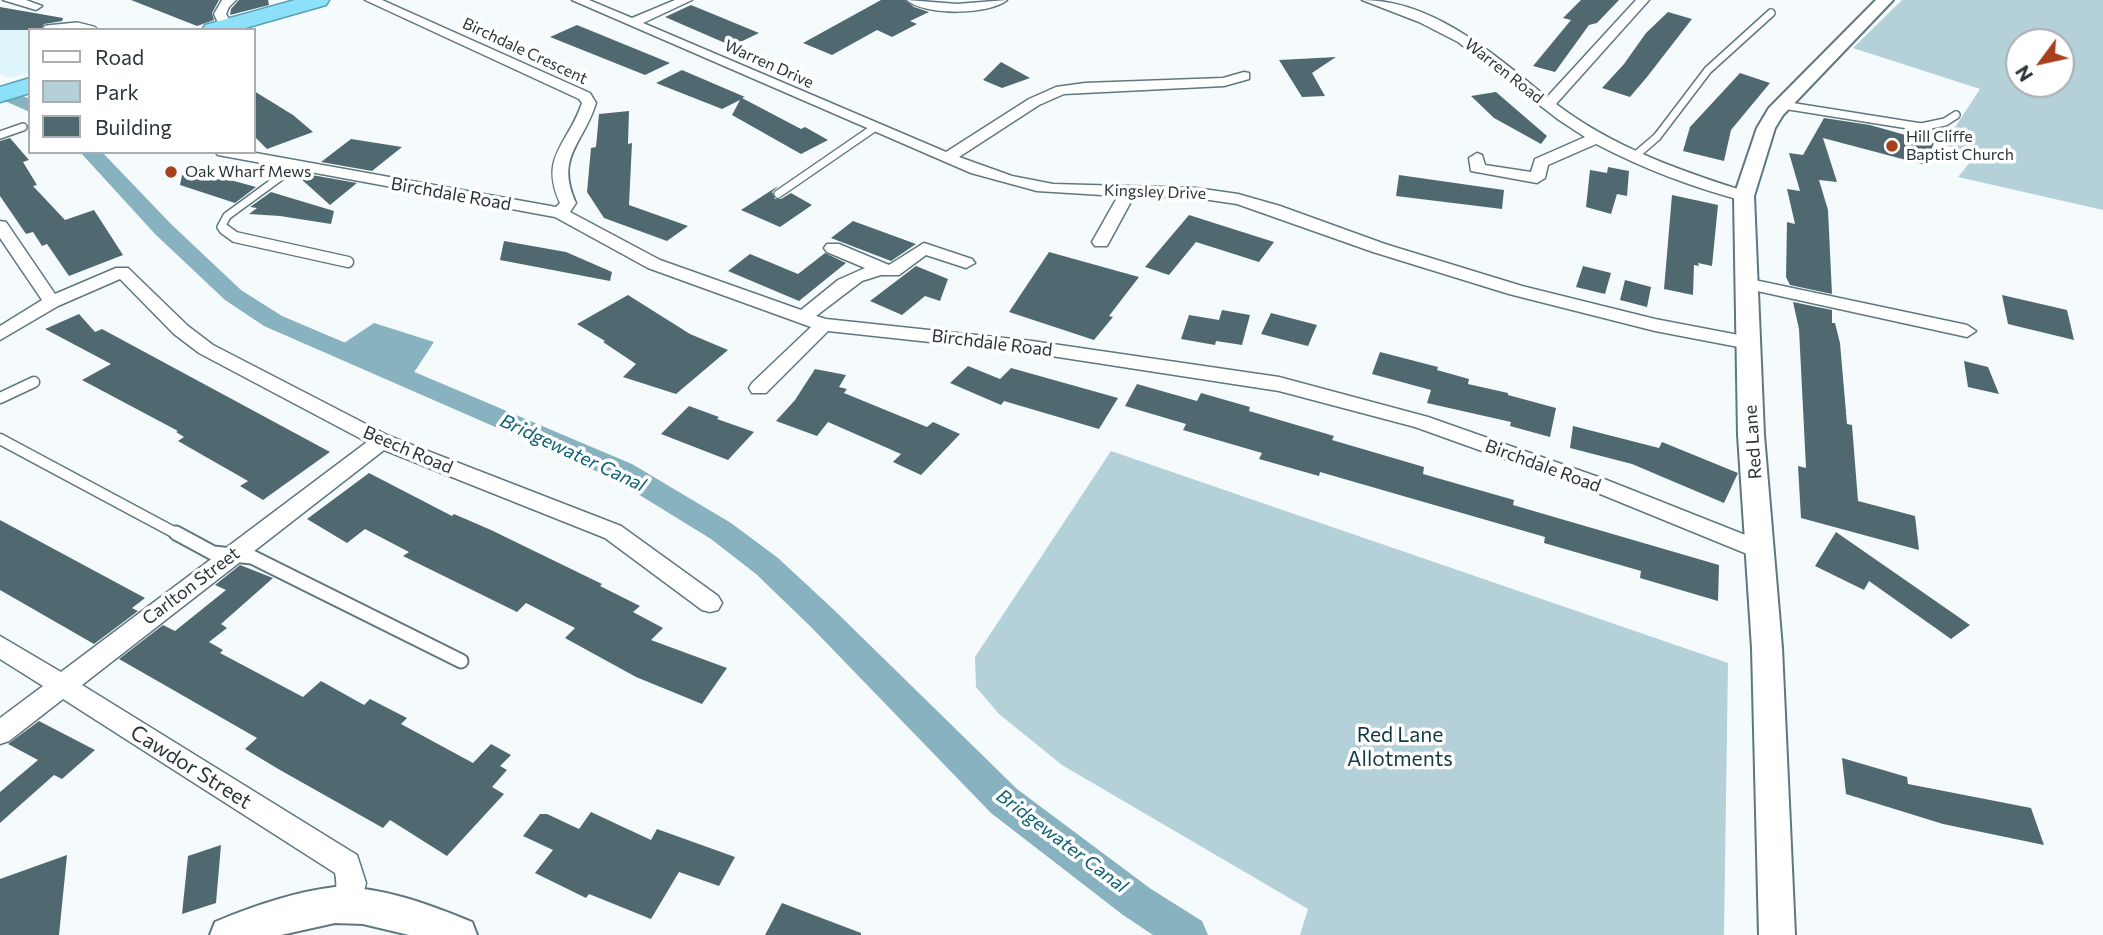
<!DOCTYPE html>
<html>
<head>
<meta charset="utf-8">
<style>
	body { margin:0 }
	#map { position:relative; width:2103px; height:935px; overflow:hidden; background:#f5fbfd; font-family:Commissioner,sans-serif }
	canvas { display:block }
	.legend { position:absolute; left:28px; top:28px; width:228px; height:126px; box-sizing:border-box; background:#fff; border:2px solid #aaaeb0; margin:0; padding:9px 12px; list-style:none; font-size:21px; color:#2a3539 }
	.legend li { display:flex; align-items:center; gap:14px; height:35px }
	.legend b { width:35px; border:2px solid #aaaeb0 }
	.north { position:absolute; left:2005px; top:28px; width:70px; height:70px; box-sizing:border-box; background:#fff; border:2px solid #aaaeb0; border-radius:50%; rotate:237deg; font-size:19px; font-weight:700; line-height:28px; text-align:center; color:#2a3539 }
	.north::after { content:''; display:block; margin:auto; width:24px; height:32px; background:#a7411b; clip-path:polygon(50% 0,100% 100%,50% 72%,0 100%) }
</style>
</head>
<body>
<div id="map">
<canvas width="2103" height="935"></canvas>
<ul class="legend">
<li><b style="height:9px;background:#fff"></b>Road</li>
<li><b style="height:19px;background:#b4d0d9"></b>Park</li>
<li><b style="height:19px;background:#506971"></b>Building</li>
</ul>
<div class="north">N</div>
</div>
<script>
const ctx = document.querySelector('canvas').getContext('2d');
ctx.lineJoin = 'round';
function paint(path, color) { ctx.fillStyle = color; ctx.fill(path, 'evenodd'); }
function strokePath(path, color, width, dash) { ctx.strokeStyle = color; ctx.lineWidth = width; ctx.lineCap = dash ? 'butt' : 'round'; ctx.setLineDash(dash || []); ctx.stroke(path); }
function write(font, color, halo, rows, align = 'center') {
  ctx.font = font + ' Commissioner,sans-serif'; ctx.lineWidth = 7; ctx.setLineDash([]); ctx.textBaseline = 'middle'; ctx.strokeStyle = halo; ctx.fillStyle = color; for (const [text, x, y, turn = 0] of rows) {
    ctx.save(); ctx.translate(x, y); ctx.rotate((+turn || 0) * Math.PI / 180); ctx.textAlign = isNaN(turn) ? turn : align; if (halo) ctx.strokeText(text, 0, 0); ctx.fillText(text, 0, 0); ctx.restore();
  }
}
const built = new Path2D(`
	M30 14 91 26 98 30H30V72L12 78 0 74V26Z`);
const green = new Path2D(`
	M1902 0H2103V210L1958 177 1976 155 1908 133 1954 129 1980 89 1853 48ZM2019 42H2061V84H2019Z
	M1111 451 1728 663 1724 935H1300L1308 909 1062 765 999 714 976 687 975 657Z`);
const water = new Path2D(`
	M374 323 434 342 409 380 335 349Z`);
const canal = new Path2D(`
	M0 86 30 99V112L0 99Z
	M80 152H102L171 224 241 290 282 316 632 464 731 523 778 558 833 609 1017 789 1151 889 1202 921 1208 935H1153L1123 915 991 813 811 627 756 574 711 539 612 478 264 326 225 300 155 234Z`);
const building = new Path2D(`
	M131 0H219L212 13 214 20 197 26Z
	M239 0H268L269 5 230 15 231 9Z
	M881 0H905L914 7 929 12 910 21 917 24 892 37 877 30 832 55 803 43Z
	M1581 0H1619L1597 23 1589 25 1555 72 1533 66 1571 20 1563 18Z
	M691 5 713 14 759 33 732 46 665 17Z
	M0 7 63 18 62 21 44 24 41 30H0Z
	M1668 12 1692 19 1647 77 1630 97 1602 88 1624 64 1646 33Z
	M577 25 670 63 645 75 550 37Z
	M1336 57 1312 73 1325 96 1302 97 1279 60Z
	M1001 62 1030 78 1002 88 983 80Z
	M682 70 745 97 742 98 801 129 805 127 828 140 801 154 732 115 740 100 722 109 656 83Z
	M1740 73 1770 83 1731 130 1724 161 1683 151 1690 127Z
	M254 91 293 115 313 132 267 149 254 136Z
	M1496 92 1547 136 1541 144 1494 118 1471 96Z
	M629 111 628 144 632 143 629 205 688 226 667 241 604 218 587 192 591 148 596 147 599 114Z
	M1824 118 1870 125 1934 143 1925 165 1823 138 1837 182 1819 180 1828 210 1832 294 1790 285 1786 277 1787 222 1795 224 1787 189 1800 191 1789 153 1803 155Z
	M10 138 29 160 23 162 37 185 33 186 65 220 94 210 123 255 69 276 47 244 42 246 33 232 26 234 0 196V141Z
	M351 139 402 147 372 171 321 162Z
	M1608 167 1629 171 1627 196 1617 194 1611 214 1586 207 1590 170 1607 173Z
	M306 174 357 183 330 205 300 178Z
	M182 175 234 181 256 187 235 203 180 185Z
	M1399 175 1504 190 1502 209 1396 196Z
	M778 186 772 192 775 199H781L791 193 812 205 780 227 741 210Z
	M271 192 334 211 331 224 280 216 249 214 257 208 250 207Z
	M1672 195 1718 205 1712 266 1698 263 1699 266 1694 265 1693 295 1664 289Z
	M1189 215 1233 229 1274 242 1259 262 1196 242 1169 275 1145 267Z
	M853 221 916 244 891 261 831 238Z
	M504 241 566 252 612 272 610 281 500 260Z
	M1049 252 1139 277 1109 316 1113 317 1094 340 1009 312Z
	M825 253 846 263 799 301 728 271 750 254 798 274Z
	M916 266 948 279 940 301 925 296 902 315 870 301Z
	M1583 266 1611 273 1605 294 1576 287Z
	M1625 280 1651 287 1647 307 1620 300Z
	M628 295 690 334 728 350 676 394 623 377 636 364 603 342 605 341 577 324Z
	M2002 295 2067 310 2074 340 2008 324Z
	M1793 302 1832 310V323H1835L1840 343 1847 424 1852 425 1858 501 1915 516 1919 550 1801 518 1798 466 1806 468 1799 329Z
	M1222 310 1250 315 1242 345 1216 341 1215 345 1181 339 1189 315 1219 320Z
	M1271 313 1317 325 1308 346 1261 334Z
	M79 314 95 332 102 329 330 452 263 500 240 486 248 481 178 441 184 437 176 432 178 431 82 380 111 364 45 329Z
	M1380 352 1438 367 1437 370 1469 379 1468 384 1508 393V395L1556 408 1550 437 1510 426 1511 422 1427 403 1431 390 1372 374Z
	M1964 361 1988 367 1999 394 1968 387Z
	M968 366 1000 379 1011 368 1118 398 1099 429 1004 401 1001 405 950 383Z
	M815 369 846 375 839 387 847 389 844 393 927 427 933 422 960 434 921 475 893 462 901 454 828 422 817 436 776 421 795 400Z
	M1137 384 1197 401 1201 393 1250 407 1249 411 1334 436 1332 440 1424 467 1423 474 1514 500 1513 505 1719 565 1718 601 1640 578 1641 571 1544 543 1545 537 1320 472 1319 476 1259 459 1262 453 1183 430 1186 424 1125 406Z
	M689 406 719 417 717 419 754 432 728 460 661 434Z
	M1573 426 1659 448 1662 442 1738 473 1724 503 1632 464 1570 448Z
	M369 473 452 516 454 514 491 530 602 584 600 586 640 606 633 612 663 628 651 640 727 668 702 704 636 677 565 638 575 628 526 603 517 612 403 556 409 552 365 529 347 543 307 519Z
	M0 520 145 598 132 608 138 611 94 644 0 590Z
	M1836 532 1970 625 1951 639 1869 581 1864 590 1815 566Z
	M240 565 273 578 221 624 227 628 209 642 223 650 220 653 303 697 321 681 364 705 370 699 407 718 401 724 473 763 491 744 511 755 500 766 507 770 492 787 504 794 447 856 390 820 383 828 280 770 245 749 257 738 119 659 163 625 175 631 226 590 215 585Z
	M39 721 95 750 62 779 54 775 0 823V792L38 760 8 744Z
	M1842 758 1907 777 1908 784 2031 808 2044 845 1943 824 1846 794Z
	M591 812 651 840 657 829 735 857 719 886 679 872 651 919 589 894 586 898 535 873 553 850 523 836 540 814H547L579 829Z
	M221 845 216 903 182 914 188 856Z
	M67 855 59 935H0V879Z
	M782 903 861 933V935H765Z`);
const serviceFar2 = new Path2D(`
	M47 29 77 26 93 30
	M1783 105 1921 127 1945 122 1956 115
	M0 135 23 127
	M1636 155 1657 137 1708 70 1771 13
	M778 194 874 128
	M227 231 221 227 227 216 294 167`);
const serviceFar1 = new Path2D(`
	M224 229 235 237 348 262
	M0 398 34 382
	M0 439 179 535`);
const service = new Path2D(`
	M176 533 213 553 252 557 461 661`);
const minor = new Path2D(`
	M3 0H26L42 6 36 10Z
	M222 0H236L229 7 226 14 233 26 227 30 221 29 214 14Z
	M365 0H382L590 93 596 103C583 145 555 156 576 203L570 212 660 260 801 310 838 280 865 268 827 252 824 248 827 244H839L889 265 924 243 972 259 975 263 966 268 926 255 899 275H881L862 281 816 316 826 319 1032 341 1279 377 1428 417 1604 479 1768 544 1771 550 1768 556 1760 559 1752 556 1588 489 1415 427 1279 391 1032 353 828 331 766 393H752L749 388 752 383 811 327 648 268 555 217 218 155 215 152H250L556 207 560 203C539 156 568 145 582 103L579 99Z
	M572 0H589L632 18 675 0H692L643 23 946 152 1029 99 1056 87 1085 83 1223 78 1244 72 1249 73V79L1224 86 1064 94 1039 105 959 157 1012 176 1053 184 1196 188 1238 194 1280 206 1385 244 1522 286 1655 319 1749 337 1756 339 1758 343 1756 347 1749 349 1655 331 1509 294 1373 252 1237 204 1196 198 1134 196 1107 246H1095L1092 242 1118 196 1037 191 971 173Z
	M907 0 957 4 1007 0C989 15 925 16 907 0Z
	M1362 0C1434 0 1494 55 1547 97L1636 0H1649L1556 104C1614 148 1681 171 1750 193L1752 196 1744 201C1694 188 1642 168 1596 144L1548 165 1545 178 1537 183 1471 171 1469 158 1477 153 1482 155 1485 165 1531 172 1535 159 1585 137 1559 120 1458 42 1419 22Z
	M0 221 6 222 55 294 116 268H128L188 326 213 345 389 436 621 526 718 596 722 603 718 610 710 612 702 610 605 538 384 450 82 685 357 855 366 883 358 915 348 919 338 915C332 901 339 888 335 873L63 699 9 741 0 744V718L43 686 0 659V636L61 672 367 442 199 353 174 334 120 279 58 306 0 340V326L42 300 0 238Z
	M1745 278 1967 325 1976 331 1967 337 1739 287 1736 283 1739 279Z`);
const tertiary = new Path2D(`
	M1876 0H1893L1783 115 1775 128 1754 196 1764 435 1782 648 1795 935H1759L1752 648 1738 435 1734 196 1757 128 1769 108Z
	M335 887C383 887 428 904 472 922L477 935H409L363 924 335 923 281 935H210L215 922C253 906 294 892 335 887Z`);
const trunk = new Path2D(`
	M295 0H329L326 5 238 30H202L205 25Z
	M30 78V93L0 102V87Z`);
const markers = [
	[1892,146,7,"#a7411b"],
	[171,172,7,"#a7411b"]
];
const farStreetnames = [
	["Birchdale Crescent",525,51,25],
	["Warren Drive",769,64,24],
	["Warren Road",1504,71,38],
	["Kingsley Drive",1155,192,2]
];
const farPoinames = [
	["Hill Cliffe",1906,137],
	["Baptist Church",1906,155],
	["Oak Wharf Mews",185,172]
];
const streetNames = [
	["Birchdale Road",451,194,10],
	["Birchdale Road",992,343,7],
	["Red Lane",1753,442,-94],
	["Beech Road",408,450,23],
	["Birchdale Road",1543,466,20],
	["Carlton Street",191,586,-37]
];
const waterNames = [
	["Bridgewater Canal",573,453,25],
	["Bridgewater Canal",1062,841,37]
];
const nearParknames = [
	["Red Lane",1400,735],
	["Allotments",1400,759]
];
const nearStreetnames = [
	["Cawdor Street",191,767,32]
];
paint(built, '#def5fc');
paint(green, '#b4d0d9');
paint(water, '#88b2bf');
paint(canal, '#88b2bf');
paint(building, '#506971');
strokePath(serviceFar2, '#5e7780', 10);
strokePath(serviceFar1, '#5e7780', 13);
strokePath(service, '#5e7780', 17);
strokePath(minor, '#5e7780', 3);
strokePath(tertiary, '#5e7780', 4);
strokePath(trunk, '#58a0b4', 3);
strokePath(serviceFar2, '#fff', 7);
strokePath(serviceFar1, '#fff', 10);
strokePath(service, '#fff', 13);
paint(minor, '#fff');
paint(tertiary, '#fff');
paint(trunk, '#8ce0f8');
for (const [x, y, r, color] of markers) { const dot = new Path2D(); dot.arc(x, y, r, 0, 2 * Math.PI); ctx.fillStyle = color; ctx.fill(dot); strokePath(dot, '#fff', 2.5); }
write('16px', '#2a3539', '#fff', farStreetnames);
write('16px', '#2a3539', '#fff', farPoinames, 'left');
write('18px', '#2a3539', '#fff', streetNames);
write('italic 19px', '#0f6275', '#fff', waterNames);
write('21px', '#113843', '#fff', nearParknames);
write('21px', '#2a3539', '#fff', nearStreetnames);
</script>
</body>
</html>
